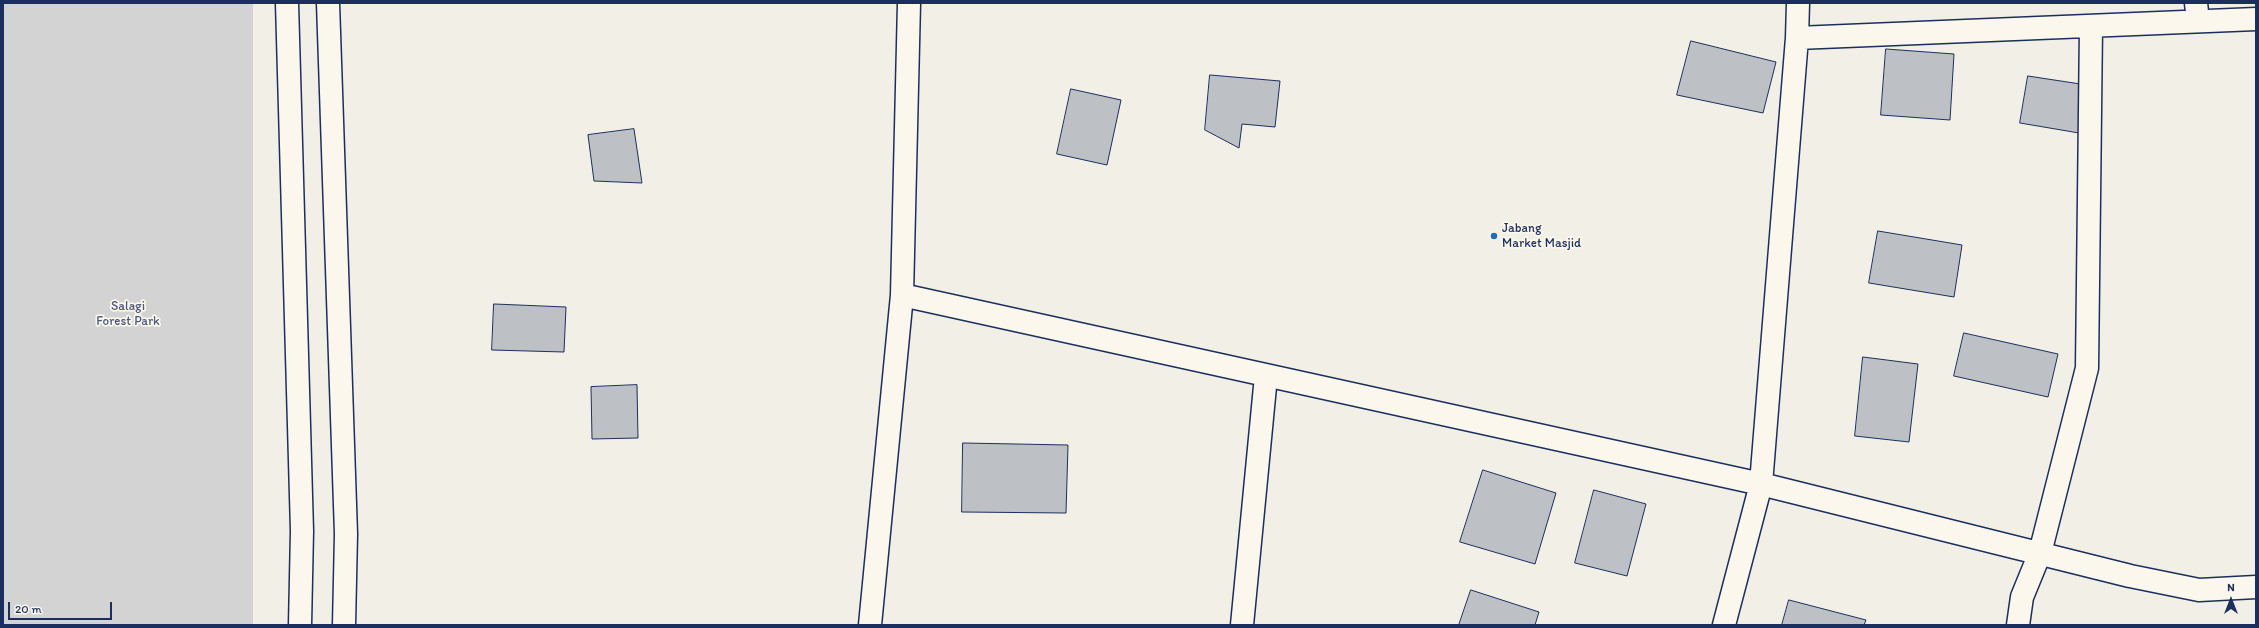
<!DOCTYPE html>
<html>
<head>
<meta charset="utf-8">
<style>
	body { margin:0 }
	#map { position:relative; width:2259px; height:628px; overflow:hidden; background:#f2efe6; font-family:Itim,sans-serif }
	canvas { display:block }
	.frame { position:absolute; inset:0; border:4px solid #1b2f5e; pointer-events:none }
	.north { position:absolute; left:2211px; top:580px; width:40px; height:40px; -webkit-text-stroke:3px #fbf7ec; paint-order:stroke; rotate:0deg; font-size:11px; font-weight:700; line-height:16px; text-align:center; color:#1b2f5e }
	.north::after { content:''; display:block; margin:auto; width:14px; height:18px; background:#1b2f5e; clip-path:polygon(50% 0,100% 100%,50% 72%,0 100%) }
	.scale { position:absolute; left:8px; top:602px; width:104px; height:18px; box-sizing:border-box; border:2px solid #1b2f5e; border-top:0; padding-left:5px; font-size:12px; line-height:14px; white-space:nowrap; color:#1b2f5e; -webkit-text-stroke:3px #fbf7ec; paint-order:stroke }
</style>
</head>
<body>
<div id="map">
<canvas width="2259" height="628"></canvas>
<div class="frame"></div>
<div class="north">N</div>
<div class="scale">20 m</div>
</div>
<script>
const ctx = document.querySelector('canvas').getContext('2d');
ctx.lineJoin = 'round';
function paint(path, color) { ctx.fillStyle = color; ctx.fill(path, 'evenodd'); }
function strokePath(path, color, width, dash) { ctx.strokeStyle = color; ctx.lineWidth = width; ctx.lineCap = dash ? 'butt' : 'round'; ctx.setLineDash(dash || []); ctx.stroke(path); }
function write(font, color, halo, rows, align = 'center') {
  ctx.font = font + ' Itim,sans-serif'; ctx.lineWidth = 3.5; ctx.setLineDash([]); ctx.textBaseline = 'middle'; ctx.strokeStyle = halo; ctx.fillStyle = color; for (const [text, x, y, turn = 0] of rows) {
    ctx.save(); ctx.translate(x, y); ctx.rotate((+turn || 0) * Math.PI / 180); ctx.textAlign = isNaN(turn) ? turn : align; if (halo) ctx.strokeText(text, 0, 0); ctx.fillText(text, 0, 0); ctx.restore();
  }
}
const green = new Path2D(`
	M3 3H253V625H3Z`);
const building = new Path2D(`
	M1691 41 1776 62 1763 113 1677 95Z
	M1886 49 1954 54 1950 120 1881 115Z
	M1210 75 1280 81 1275 127 1242 124 1239 148 1205 130Z
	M2028 76 2087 85 2079 133 2020 123Z
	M1071 89 1121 100 1107 165 1057 154Z
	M634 129 642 183 594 181 588 135Z
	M1878 231 1962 245 1954 297 1869 283Z
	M494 304 566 307 564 352 492 350Z
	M1964 333 2058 354 2048 397 1954 376Z
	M1863 357 1918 364 1909 442 1855 436Z
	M637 385 638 438 592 439 591 387Z
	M963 443 1068 445 1066 513 962 512Z
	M1483 470 1556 493 1535 564 1460 542Z
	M1594 490 1646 504 1627 576 1575 563Z
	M1471 590 1539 612 1535 625H1459Z
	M1789 600 1866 620 1864 625H1782Z`);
const minor = new Path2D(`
	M287 3 302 531 300 625
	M328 3 346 534 344 625
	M2196 3 2198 21
	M1797 38 2256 19
	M902 295 1761 484 2130 576 2199 590 2256 587
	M870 625 902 295 909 3
	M1242 625 1266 376
	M1724 625 1761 484 1797 38 1798 3
	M2018 625 2022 597 2040 553 2087 368 2091 26`);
const markers = [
	[1494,236,4,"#1f6fb2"]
];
const poiNames = [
	["Jabang",1502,229],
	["Market Masjid",1502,244]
];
const parkNames = [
	["Salagi",128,307],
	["Forest Park",128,322]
];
paint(green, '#d2d3d2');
paint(building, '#bdc0c4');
strokePath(building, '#1b2f5e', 1);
strokePath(minor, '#1b2f5e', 25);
strokePath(minor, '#fbf7ec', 22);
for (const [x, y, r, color] of markers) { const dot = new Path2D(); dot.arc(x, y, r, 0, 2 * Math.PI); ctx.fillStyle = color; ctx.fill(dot); strokePath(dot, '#fbf7ec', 1.5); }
write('13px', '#1b2f5e', '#fbf7ec', poiNames, 'left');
write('13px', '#49587b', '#fbf7ec', parkNames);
</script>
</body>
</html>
